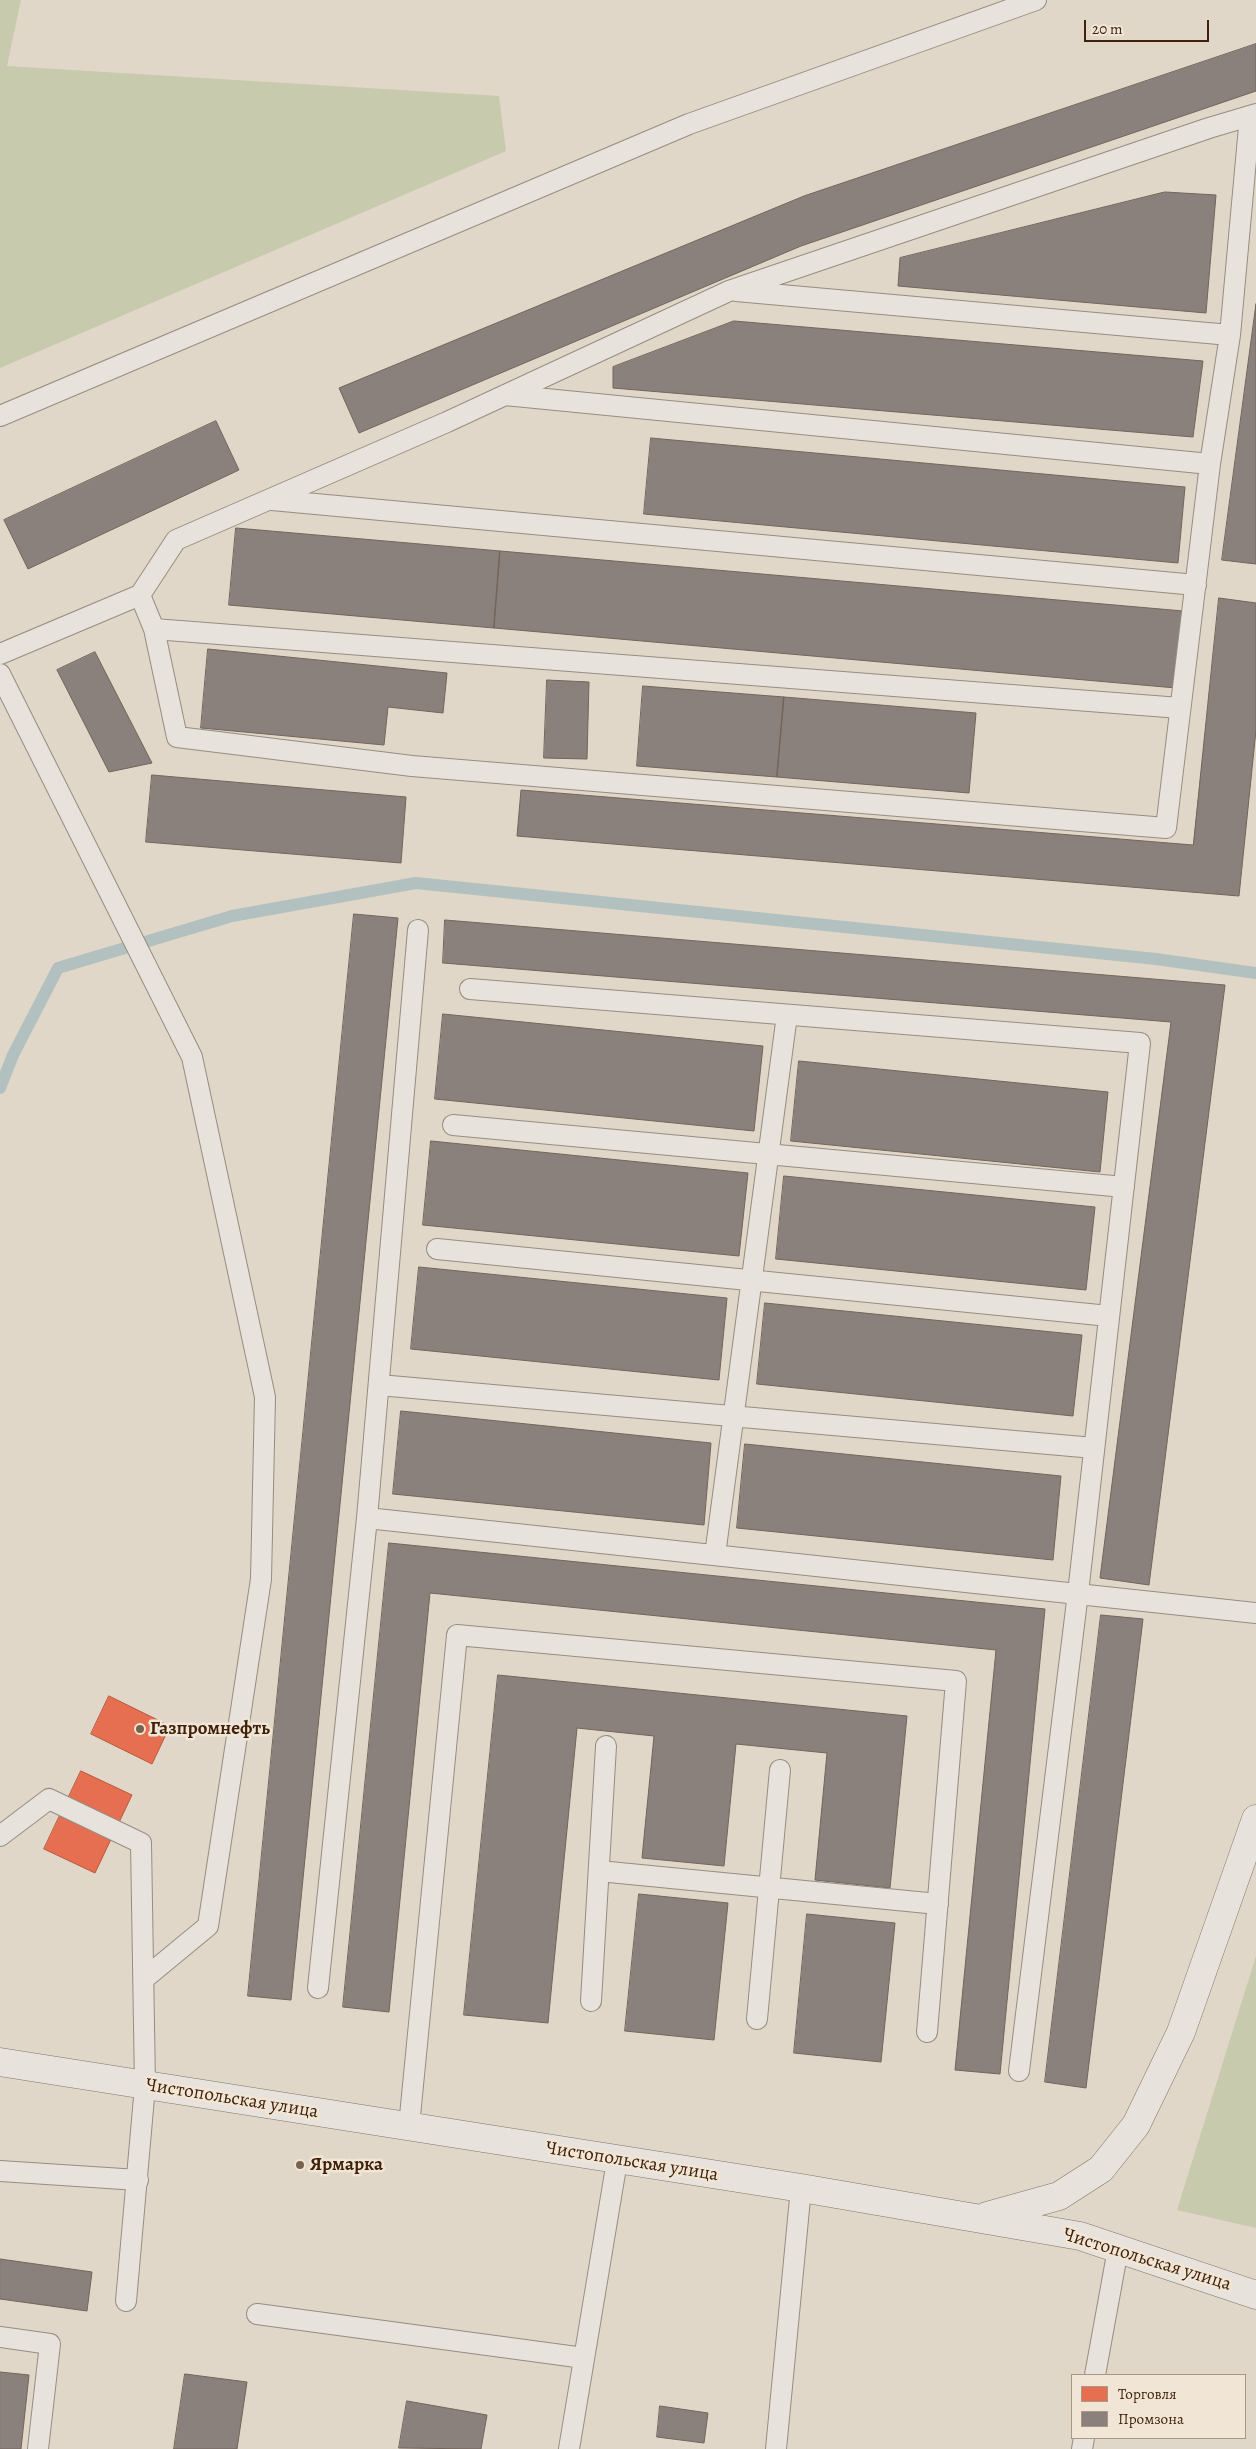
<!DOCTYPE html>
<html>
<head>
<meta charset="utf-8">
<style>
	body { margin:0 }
	#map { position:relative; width:1256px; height:2449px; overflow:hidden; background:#e0d7c8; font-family:Alegreya,serif }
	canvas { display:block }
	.legend { position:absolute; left:1071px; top:2374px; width:175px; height:65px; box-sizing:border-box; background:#f1e6d5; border:1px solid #aa9784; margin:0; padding:6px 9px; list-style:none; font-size:15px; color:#40210b }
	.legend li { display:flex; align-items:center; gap:10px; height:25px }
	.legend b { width:25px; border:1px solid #aa9784 }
	.scale { position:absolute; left:1084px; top:20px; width:125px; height:22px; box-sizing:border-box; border:2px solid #40210b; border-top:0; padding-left:6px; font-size:15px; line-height:18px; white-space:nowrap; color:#40210b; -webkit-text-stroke:4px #f1e6d5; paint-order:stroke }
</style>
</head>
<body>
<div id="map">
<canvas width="1256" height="2449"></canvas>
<ul class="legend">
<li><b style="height:14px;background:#e76f51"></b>Торговля</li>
<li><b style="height:14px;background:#8a817c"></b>Промзона</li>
</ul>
<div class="scale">20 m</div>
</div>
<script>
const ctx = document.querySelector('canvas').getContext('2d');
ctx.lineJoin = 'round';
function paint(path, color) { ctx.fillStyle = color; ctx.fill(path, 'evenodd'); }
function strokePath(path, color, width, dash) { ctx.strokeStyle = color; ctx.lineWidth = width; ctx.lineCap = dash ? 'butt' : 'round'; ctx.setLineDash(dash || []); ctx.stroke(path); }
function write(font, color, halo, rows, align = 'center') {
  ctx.font = font + ' Alegreya,serif'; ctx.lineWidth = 5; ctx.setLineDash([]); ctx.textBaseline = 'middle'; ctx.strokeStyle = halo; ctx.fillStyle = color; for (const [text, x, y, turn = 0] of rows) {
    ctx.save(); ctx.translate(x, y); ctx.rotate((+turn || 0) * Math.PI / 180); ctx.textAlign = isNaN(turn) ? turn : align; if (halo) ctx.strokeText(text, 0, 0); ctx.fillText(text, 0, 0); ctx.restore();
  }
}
const green = new Path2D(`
	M0 0H21L7 66 499 96 506 151 0 368Z
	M1256 1956V2228L1177 2210Z`);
const shops = new Path2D(`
	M109 1696 170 1726 152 1764 91 1734Z
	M81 1771 132 1795 95 1873 44 1849Z`);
const industry = new Path2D(`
	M1256 44V91L801 246 359 433 339 388 804 196Z
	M1165 192 1216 195 1206 313 898 286 900 258Z
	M1256 304V564L1222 560Z
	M734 321 1203 361 1193 437 613 388V367Z
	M216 421 239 470 28 569 4 520Z
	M651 438 1185 487 1178 563 644 514Z
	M236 528 500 551 494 628 229 605Z
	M500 551 1183 611 1176 688 494 628Z
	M1219 598 1256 603V730L1239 896 517 836 521 790 1193 845Z
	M208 649 447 673 443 713 388 707 384 745 201 728Z
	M95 652 152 763 109 772 57 670Z
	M547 680 589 682 587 759 544 758Z
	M643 686 784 697 777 777 637 766Z
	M784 697 976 713 969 793 777 777Z
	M152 775 406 797 401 863 146 842Z
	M354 914 398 918 291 2000 248 1996Z
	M445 920 1225 985 1149 1585 1100 1578 1171 1022 443 963Z
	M443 1014 763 1046 754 1131 435 1099Z
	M799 1061 1108 1092 1100 1172 791 1141Z
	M431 1141 748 1173 739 1256 423 1225Z
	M784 1176 1095 1207 1086 1290 776 1259Z
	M419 1267 727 1298 719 1380 411 1349Z
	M765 1303 1082 1335 1073 1416 757 1384Z
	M401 1411 711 1443 704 1525 393 1494Z
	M745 1444 1061 1476 1053 1560 737 1528Z
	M389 1543 1045 1609 1000 2074 955 2070 996 1650 430 1593 389 2012 343 2007Z
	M1101 1615 1143 1619 1086 2088 1045 2082Z
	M498 1675 907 1716 890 1888 815 1880 827 1753 736 1744 724 1866 642 1858 654 1736 577 1728 548 2023 464 2015Z
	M639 1894 728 1903 714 2040 625 2031Z
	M807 1914 895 1923 881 2062 794 2053Z
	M0 2259 92 2272 87 2311 0 2299Z
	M0 2372 29 2375 21 2449H0Z
	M185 2374 247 2382 237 2449H174Z
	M407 2401 487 2415 481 2449 399 2448Z
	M660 2406 708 2413 704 2443 657 2437Z`);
const stream = new Path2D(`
	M0 1088 13 1055 58 968 232 916 416 883 1156 959 1256 973`);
const lane = new Path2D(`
	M736 291 1230 335
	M505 395 1210 464
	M0 416 689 124 1036 0
	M272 500 1196 585
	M140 595 154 629 177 737 412 766 1166 828 1210 464 1230 335 1250 116
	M154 629 1180 708
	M0 654 140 595 176 540 447 422 729 291 1209 128 1256 114
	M0 674 192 1057 265 1397 261 1579 208 1926 145 1978
	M470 989 1140 1043 1078 1593 1019 2071
	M453 1125 1124 1187
	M437 1249 1109 1316
	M379 1385 1094 1448
	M367 1518 1256 1613
	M715 1555 787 1015
	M0 1836 49 1799 141 1843 145 2086 126 2301
	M599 1871 938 1904
	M318 1988 367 1518 418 930
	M591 2001 606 1746
	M757 2019 780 1770
	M409 2126 457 1635 956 1681 927 2032
	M0 2171 138 2180
	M257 2314 584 2358
	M0 2337 50 2344 38 2449
	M1095 2375 1118 2249
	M569 2449 617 2161
	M776 2449 801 2188
	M1082 2449 1084 2438`);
const secondary = new Path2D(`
	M0 2062 801 2188 1080 2236 1256 2295
	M987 2216 1059 2196 1101 2169 1136 2125 1181 2032 1256 1819`);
const markers = [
	[140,1729,5,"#78614d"],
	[300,2165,5,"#78614d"]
];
const poiNames = [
	["Газпромнефть",150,1729],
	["Ярмарка",310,2165]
];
const streetNames = [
	["Чистопольская улица",232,2099,9],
	["Чистопольская улица",632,2162,9],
	["Чистопольская улица",1147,2260,17]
];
paint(green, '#c7caac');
paint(shops, '#e76f51');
strokePath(shops, '#b5583c', 1);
paint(industry, '#8a817c');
strokePath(industry, '#74645a', 1);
strokePath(stream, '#b2c1c0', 12);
strokePath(lane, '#968d82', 22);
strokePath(secondary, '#7f7569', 29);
strokePath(lane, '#e7e2db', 20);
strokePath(secondary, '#e7e2db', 28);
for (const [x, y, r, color] of markers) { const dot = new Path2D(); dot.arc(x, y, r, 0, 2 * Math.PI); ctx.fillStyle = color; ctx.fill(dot); strokePath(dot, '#f1e6d5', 2); }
write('bold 19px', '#40210b', '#f1e6d5', poiNames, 'left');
write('19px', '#40210b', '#f1e6d5', streetNames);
</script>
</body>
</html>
